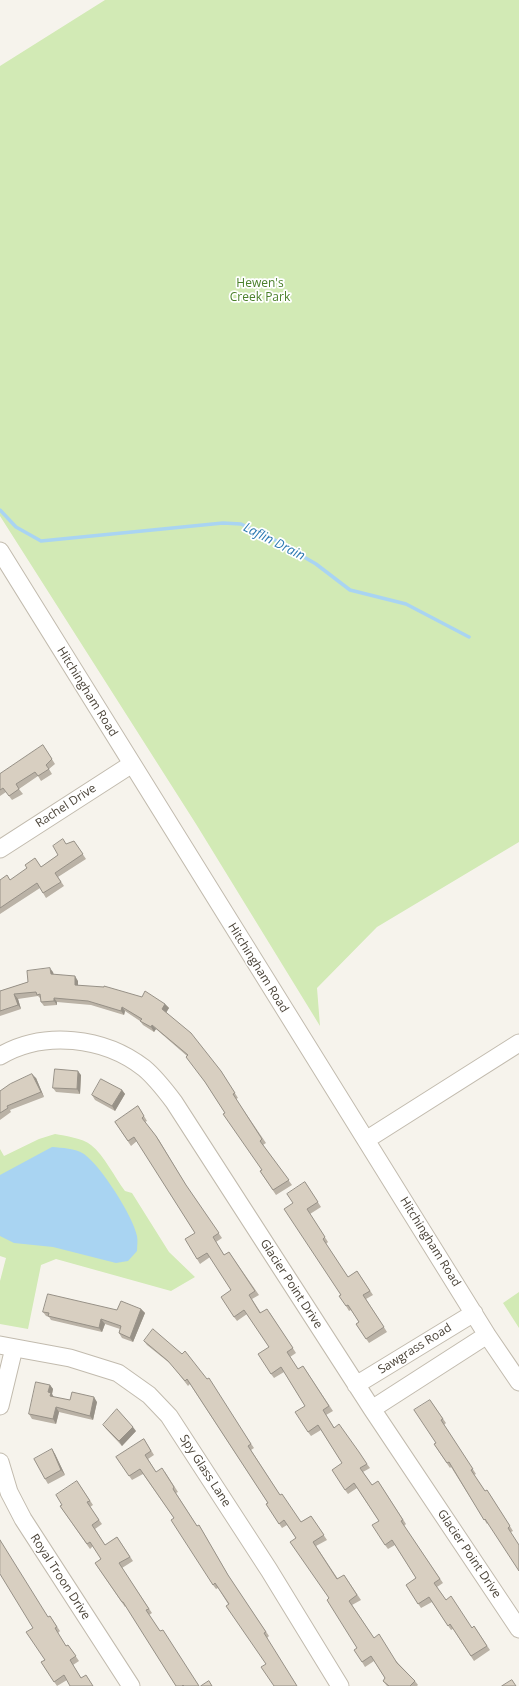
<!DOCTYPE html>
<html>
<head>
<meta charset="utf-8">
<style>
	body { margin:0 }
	canvas { display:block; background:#f6f3ec }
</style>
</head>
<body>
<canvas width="519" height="1686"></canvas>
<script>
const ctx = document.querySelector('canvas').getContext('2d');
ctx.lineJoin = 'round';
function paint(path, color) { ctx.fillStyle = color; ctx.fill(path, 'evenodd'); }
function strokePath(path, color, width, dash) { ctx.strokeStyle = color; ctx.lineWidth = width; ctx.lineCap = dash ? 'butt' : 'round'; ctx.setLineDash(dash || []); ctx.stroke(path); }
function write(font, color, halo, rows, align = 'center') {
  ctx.font = font + ' "Open Sans",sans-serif'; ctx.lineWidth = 3.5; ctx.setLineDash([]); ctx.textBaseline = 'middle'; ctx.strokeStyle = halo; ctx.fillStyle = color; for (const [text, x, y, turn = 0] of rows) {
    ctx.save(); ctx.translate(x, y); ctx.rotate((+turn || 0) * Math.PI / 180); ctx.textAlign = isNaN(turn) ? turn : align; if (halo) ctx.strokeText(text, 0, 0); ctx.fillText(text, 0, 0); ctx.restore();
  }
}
const green = new Path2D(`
	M105 0H519V842L377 927 317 988 320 1026 196 824 0 516V66Z
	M55 1134C66 1136 82 1138 91 1145 104 1155 115 1178 125 1191L132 1193 169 1252 195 1277 171 1291 56 1259 41 1265 28 1329 0 1324V1281L6 1258 0 1256V1149L4 1156 39 1139Z
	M519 1292V1328L503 1303Z`);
const water = new Path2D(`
	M52 1147C62 1148 75 1148 84 1154 101 1166 133 1216 137 1236 138 1241 137 1246 137 1251L128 1261 116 1263 53 1247 14 1243 0 1236V1175Z`);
const stream = new Path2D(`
	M0 510 16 527 41 541 223 523 241 524 273 539 316 564 350 590 406 604 469 637`);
const minor = new Path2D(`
	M0 551 487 1335 519 1382
	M0 849 132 764
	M0 1056C44 1030 104 1037 144 1068 156 1078 165 1090 174 1102L372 1409 519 1629
	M366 1140 519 1043
	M0 1345 70 1358 118 1373 149 1395 169 1416 269 1570 340 1686
	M356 1385 474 1313
	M0 1406 14 1348
	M372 1409 487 1335
	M0 1462 9 1492 23 1519 131 1686`);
const wall = new Path2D(`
	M43 745 55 764 49 769 52 774 41 781 38 776 19 789 23 794 12 800 6 792 0 796V774Z
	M74 841 86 859 58 877 64 886 46 898 40 888 0 914V880H10L41 867 58 855 66 844Z
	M53 972 54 975 78 981V985L142 997 165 1004 169 1008 166 1012 221 1071 238 1098 236 1099 266 1143 263 1145 292 1185 276 1195 260 1171 262 1170 225 1113 207 1085 187 1056 156 1029 154 1032 143 1025 140 1021 125 1011 124 1015 91 1005 57 1002V1005L44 1006 41 1002V999L38 996 18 999 21 1009 0 1016V991L28 982Z
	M81 1075 80 1094 56 1092 53 1088Z
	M36 1078 44 1097 10 1110 11 1112 0 1120V1091Z
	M122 1090 125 1094 115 1111 95 1100 92 1095Z
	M138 1106 147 1121 145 1122 159 1140 189 1190 222 1238 216 1242 224 1255 229 1252 259 1295 252 1299 261 1313H270L296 1353 290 1357 298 1369 303 1366 333 1411 326 1415 334 1427 362 1457 370 1468 363 1472 372 1485 378 1481 406 1524 404 1526 443 1583 437 1587 446 1600 472 1628 474 1626 490 1650 474 1661 453 1629 451 1630 432 1602 421 1608 406 1585 416 1578 395 1545 388 1549 385 1545 379 1521 357 1488 348 1494 345 1490 342 1463 321 1430 311 1436 308 1432 305 1406 284 1372 274 1378 271 1374 269 1347 247 1314 237 1321 234 1317 231 1290 210 1257 200 1264 197 1259 195 1233 137 1141 131 1146 115 1122Z
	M305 1182 321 1207 310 1214 328 1242 326 1244 348 1277 357 1271 373 1295 366 1299 387 1332 369 1343 356 1324 359 1322 351 1310 349 1311 346 1306 341 1295 293 1203Z
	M141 1309 145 1313 133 1342 122 1338 119 1333 120 1329 105 1324 102 1332 51 1320 49 1317 46 1316 43 1312 117 1310Z
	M144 1341 207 1379 254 1448 251 1450 280 1495 301 1522 311 1516 327 1540 316 1546 338 1579 344 1575 361 1600 352 1605 374 1638 398 1663 415 1681 418 1685 417 1686H387L383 1681 385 1678 374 1661 365 1667 362 1662 357 1648 296 1538 287 1525 282 1528 266 1504 268 1503 190 1384 188 1386 172 1365 147 1345Z
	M50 1385 53 1389 52 1394 54 1397 70 1400 97 1402 93 1420 59 1412 56 1424 32 1419 29 1414Z
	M430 1400 446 1423 444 1425 476 1474 474 1475 485 1491 487 1490 513 1531 511 1532 488 1523 487 1524 451 1467 450 1468 434 1444 436 1443Z
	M103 1425 136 1431 122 1446 106 1429Z
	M144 1439 154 1455 148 1459 156 1472H165L178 1492 176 1493 197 1526 199 1525 202 1530 231 1580 269 1636 267 1638 266 1664 218 1588 216 1589 213 1585 174 1518 143 1474 132 1480 116 1457Z
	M52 1449 55 1454 65 1475 48 1484 45 1479Z
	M77 1481 93 1505 90 1507 102 1524 95 1529 105 1545 117 1537 133 1561 122 1568 152 1613 149 1615 160 1631 199 1686H176L126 1606 125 1607 95 1563 101 1559 93 1546 90 1549 60 1506 62 1505Z
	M50 1616 60 1631 58 1633 66 1646 68 1645 79 1661 73 1665 81 1678 93 1686 67 1680 57 1686 41 1662 45 1660 33 1628Z`);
const shadedWall = new Path2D(`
	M50 968 53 972 54 979 51 974Z
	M75 976 78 981V989L75 985Z
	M14 994 18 999 21 1009 18 1005Z
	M54 998 57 1002V1005L54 1001Z
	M165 1004 169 1008 166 1013 162 1009Z
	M122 1007 125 1011 124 1015 121 1011Z
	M152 1025 156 1029 154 1032 151 1027Z
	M78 1071 81 1075 80 1094 77 1089Z
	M32 1074 36 1078 44 1097 41 1092Z
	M122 1090 125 1094 115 1111 112 1106Z
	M141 1309 145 1313 133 1342 130 1338Z
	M101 1319 105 1324 102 1332 99 1328Z
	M50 1385 53 1389 52 1394 54 1398V1401L48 1392Z
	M94 1397 97 1402 93 1420 90 1416Z
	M56 1407 59 1412 56 1424 53 1419Z
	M133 1427 136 1431 122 1446 119 1441Z
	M52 1449 55 1454 65 1475 61 1470Z`);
const building = new Path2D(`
	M43 745 52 759 46 765 49 769 38 776 35 772 16 784 19 789 9 796 3 788 0 790V774Z
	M63 839 66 844 74 841 83 854 55 873 61 882 43 893 37 883 0 908V880L7 875 10 880 27 868 25 865 35 858 41 867 58 855 53 846Z
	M50 968 51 974 75 976V985L104 987V986L142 997 145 991 165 1004 162 1009 191 1033 221 1071 235 1093 233 1094 262 1139 260 1141 289 1180 273 1190 260 1171 262 1170 223 1114 225 1113 205 1082 186 1057 188 1055 152 1025 151 1027 140 1021 142 1019 122 1007 121 1011 88 1001 54 998V1001L41 1002 40 994 37 995 36 992 14 994 18 1005 0 1011V991L28 982 27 971Z
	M55 1069 78 1071 77 1089 53 1088Z
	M32 1074 41 1092 7 1106 8 1108 0 1113V1091L10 1084Z
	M101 1079 122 1090 112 1106 92 1095Z
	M138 1106 144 1116 142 1118 156 1136 186 1185 219 1233 213 1237 224 1255 229 1252 255 1291 249 1295 260 1313 267 1309 293 1348 287 1352 298 1369 303 1366 329 1406 323 1410 334 1428 339 1424 359 1452 367 1464 360 1468 372 1485 378 1481 403 1520 401 1521 440 1579 434 1583 446 1600 451 1596 472 1628 474 1626 487 1646 471 1656 450 1624 448 1626 429 1597 418 1604 406 1585 416 1578 392 1540 385 1545 372 1525 379 1521 354 1483 345 1490 332 1470 342 1463 318 1425 308 1432 295 1412 305 1406 281 1367 271 1374 258 1354 269 1347 244 1310 234 1317 221 1297 231 1290 207 1253 197 1259 185 1239 195 1233 134 1137 128 1141 115 1122Z
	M305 1182 318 1202 307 1209 325 1237 323 1239 348 1277 357 1271 370 1291 363 1295 384 1327 366 1339 356 1324 359 1322 348 1305 346 1306 339 1296 341 1295 284 1209 293 1203 287 1194Z
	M48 1294 117 1310 121 1301 141 1309 130 1338 119 1333 121 1326 101 1319 99 1328 48 1316 49 1313 43 1312Z
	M153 1329 182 1354 185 1351 207 1379 209 1378 251 1444 248 1446 280 1495 282 1494 301 1522 311 1516 324 1535 313 1542 337 1579 344 1575 357 1595 349 1601 374 1638 379 1634 397 1663 415 1681 410 1686H389L383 1681 385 1678 371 1656 362 1662 354 1650 357 1648 327 1600 329 1598 290 1542 296 1538 284 1520 279 1524 266 1504 268 1503 187 1379 185 1381 168 1361 144 1341Z
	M36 1382 50 1385 48 1392 51 1393 50 1396 70 1400 72 1392 94 1397 90 1416 56 1407 53 1419 29 1414Z
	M430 1400 443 1419 441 1420 473 1469 471 1470 485 1491 487 1490 510 1526 508 1528 519 1545V1571L485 1519 484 1520 449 1462 447 1463 434 1444 436 1443 414 1410Z
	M117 1409 133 1427 119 1441 103 1425Z
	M144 1439 151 1451 145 1455 156 1472 162 1468 174 1487 173 1489 197 1526 199 1525 228 1575 266 1632 264 1633 297 1686H274L261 1667 266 1664 226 1606 229 1604 215 1583 213 1585 171 1520 174 1518 140 1469 129 1476 116 1457Z
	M52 1449 61 1470 45 1479 34 1459Z
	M77 1481 90 1501 87 1502 99 1520 92 1525 105 1545 117 1537 130 1557 119 1563 149 1609 146 1610 160 1631 163 1630 199 1686H184L183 1685 182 1686H176L123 1602H122L95 1563 101 1559 90 1542 87 1544 60 1506 62 1505 56 1495Z
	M0 1540 48 1617 50 1616 57 1627 55 1628 66 1646 68 1645 76 1656 70 1660 81 1678 86 1675 93 1686H70L64 1675 54 1682 41 1662 45 1660 26 1632 33 1628 0 1574Z
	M512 1680 516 1686H502Z
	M209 1681 212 1686H201Z`);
const parkNames = [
	["Hewen's",260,284],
	["Creek Park",260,298]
];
const streetNames = [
	["Hitchingham Road",87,692,58],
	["Rachel Drive",66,806,-33],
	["Hitchingham Road",258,968,58],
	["Hitchingham Road",430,1242,58],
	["Glacier Point Drive",291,1284,57],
	["Sawgrass Road",415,1349,-32],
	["Spy Glass Lane",205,1471,57],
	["Glacier Point Drive",469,1554,56],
	["Royal Troon Drive",60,1577,57]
];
const waterNames = [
	["Laflin Drain",274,542,27]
];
paint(green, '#d2eab5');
paint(water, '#a9d4f2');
strokePath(stream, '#a9d4f2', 3.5);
strokePath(minor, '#c2bbae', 19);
strokePath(minor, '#fff', 17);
paint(wall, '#bab2a6');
paint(shadedWall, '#979187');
paint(building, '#d8cfc1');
strokePath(building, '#979187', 1);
write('12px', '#4a7f2a', '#fff', parkNames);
write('12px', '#4b4439', '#fff', streetNames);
write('italic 13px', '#2e7ab2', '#fff', waterNames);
</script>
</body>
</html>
